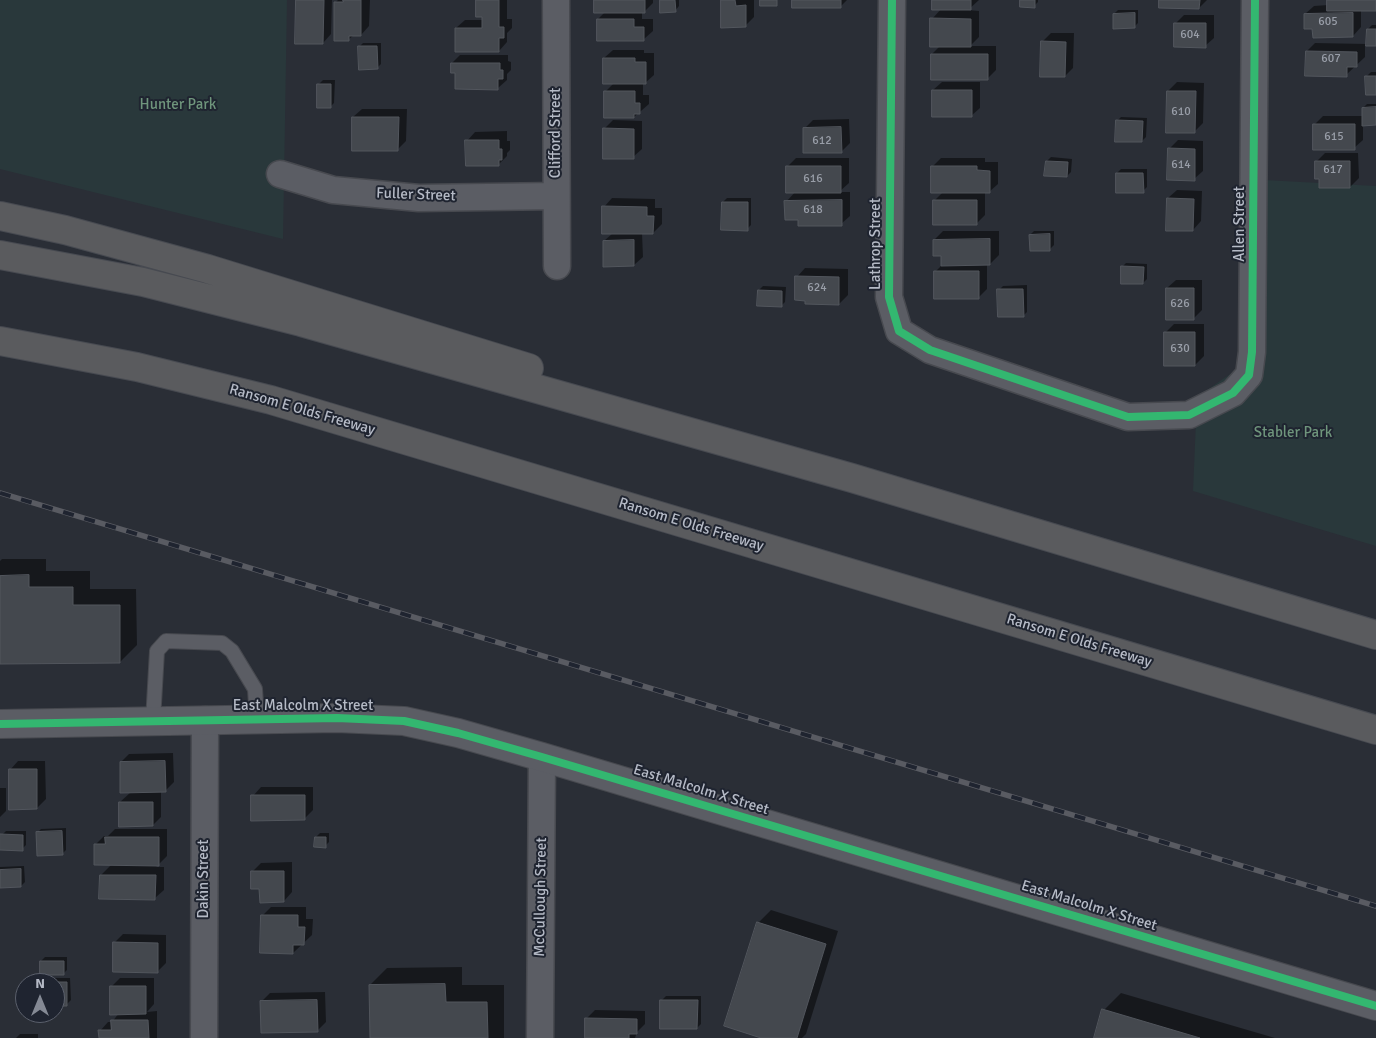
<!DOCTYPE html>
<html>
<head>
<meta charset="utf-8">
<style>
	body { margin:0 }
	#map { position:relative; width:1376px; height:1038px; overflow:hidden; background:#2a2e36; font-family:Signika,sans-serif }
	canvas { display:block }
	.north { position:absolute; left:15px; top:973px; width:50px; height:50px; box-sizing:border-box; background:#1f2430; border:1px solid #5b606c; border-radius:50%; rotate:0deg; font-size:14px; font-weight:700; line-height:20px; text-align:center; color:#b5bac6 }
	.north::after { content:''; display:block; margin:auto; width:18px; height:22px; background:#848994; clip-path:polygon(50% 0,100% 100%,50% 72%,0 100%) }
</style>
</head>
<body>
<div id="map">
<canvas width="1376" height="1038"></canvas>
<div class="north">N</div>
</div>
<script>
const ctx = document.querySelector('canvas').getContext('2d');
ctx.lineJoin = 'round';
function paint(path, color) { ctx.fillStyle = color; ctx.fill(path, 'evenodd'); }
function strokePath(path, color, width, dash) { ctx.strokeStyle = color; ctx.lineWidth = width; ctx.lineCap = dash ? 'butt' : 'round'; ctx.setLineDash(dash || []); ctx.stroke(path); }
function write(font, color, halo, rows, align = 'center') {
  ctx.font = font + ' Signika,sans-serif'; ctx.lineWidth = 4; ctx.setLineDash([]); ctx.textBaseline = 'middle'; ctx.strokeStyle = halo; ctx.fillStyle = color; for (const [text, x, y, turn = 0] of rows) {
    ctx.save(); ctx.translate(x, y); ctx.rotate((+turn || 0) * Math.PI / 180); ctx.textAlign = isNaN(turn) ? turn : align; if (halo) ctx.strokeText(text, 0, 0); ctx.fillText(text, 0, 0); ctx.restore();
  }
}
const green = new Path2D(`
	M0 0H287L283 239 0 169Z
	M1264 180 1376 186V546L1193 491 1197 397 1259 354Z`);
const shadow = new Path2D(`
	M297 0H332L331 34 323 43Z
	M338 0H370L369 26 361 35H354L349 39 336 2Z
	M478 0H507V19H512V28L507 33V42L499 51 456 28 465 20H483Z
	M595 0H653V3L645 11H642V19H653V31L644 39 598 19 605 12Z
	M661 0H679V6L675 11Z
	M722 0H754V17L745 26Z
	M793 0H847L840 7Z
	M933 0H979L968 10 979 11V37L970 46H996V70L987 79 932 54 940 46 932 19 942 8Z
	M1021 0H1038V2L1034 6Z
	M1160 0H1207L1199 8Z
	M1328 0H1376V9H1361V27L1353 36 1313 28 1305 14 1314 6 1328 5Z
	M1118 10H1138V23L1134 27 1114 14Z
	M1184 15H1214V38L1205 46 1176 23Z
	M1372 25H1376V45H1365V57L1346 75 1307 51 1315 43 1368 44V29Z
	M1051 33H1074L1073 68 1065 76 1042 42Z
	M363 43H381V64L377 68 359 47Z
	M613 50H644V53H654V75L645 83H643V95H649V104L634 117 605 92 614 83 604 58Z
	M460 55H508V61L511 62V70L507 74V80L498 88 456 72 452 63Z
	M1371 72H1376V94L1367 76Z
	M323 80H335L334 103 330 107 319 84Z
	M942 82H980V108L971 116 933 90Z
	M1177 82 1204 83 1203 123 1194 132 1168 91Z
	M1367 104H1376V124H1363V140L1354 148 1314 125 1323 116H1363V108Z
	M362 109H407L406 141 397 150 353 117Z
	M1121 117 1147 118 1146 137 1142 141 1117 121Z
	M849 119 850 143 841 152 804 129 813 120Z
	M613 120 642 121V149L633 157 604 129Z
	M507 131V141H510V150L507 153V156L498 165 467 141 475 132Z
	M1178 140 1203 141V171L1194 179 1169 149Z
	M1325 153H1358L1359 178 1350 187 1320 177 1316 162Z
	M1051 157 1072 159 1071 172 1067 176 1047 161Z
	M796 158H849V183L839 192H850V216L841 224 799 218 786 202 796 191 787 167Z
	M941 158H985V162H998V184L989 192H985V215L976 224 934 201 943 192 932 167Z
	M1121 169H1147V187L1143 191 1117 173Z
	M1177 190 1202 191 1201 221 1193 230 1168 198Z
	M612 198 655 199V208H662V224L653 233H642L643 257 634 265 604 241 613 233 604 207Z
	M727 198H751V225L747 229 723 202Z
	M943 231H999V255L990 264H987V289L979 297 935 272 942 265V255L934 240Z
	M1034 231H1054V245L1050 249 1030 235Z
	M1126 263 1147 264V279L1143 283 1122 267Z
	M805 268 848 269V295L839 304 797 277Z
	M1176 280H1202V310L1193 319 1167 288Z
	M1027 285V312L1023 316 999 290 1003 286Z
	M763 286 786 287 785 302 781 306 759 290Z
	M1174 324H1204V356L1195 365 1165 333Z
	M2 559H46V571H90V589H136L137 645 120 662 0 663V561Z
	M173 753 174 782 165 791H161V817L153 825 120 802 131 792 121 762 129 754Z
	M18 761H45L46 799 37 808 10 770Z
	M261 787H313V810L304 819 253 796Z
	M0 788H6V811L0 817Z
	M66 828V850L62 854 37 833 41 829Z
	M115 829H167V856L156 867H164V890L155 898 101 875 112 864 95 845 104 836H108Z
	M6 831H26V845L22 849 2 835Z
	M320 833H329V842L325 846 316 837Z
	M292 862V892L284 901 260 888 252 872 261 863Z
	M24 866 25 882 21 886H0V867Z
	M271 907H306V919H313L312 935 293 953 262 916Z
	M771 910 838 931 806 1034 802 1038H765L758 923Z
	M123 934 166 935V963L157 972 114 943Z
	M45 957H67V970L63 974 41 961Z
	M462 967V985H504V1038H371L370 985 387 968Z
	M46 978H70L71 1000 67 1004 55 1005V983H42Z
	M120 978H154V1004L147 1012 157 1011V1038H100V1031L108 1022H112L119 1013 111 987Z
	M325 992 326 1022 317 1031 261 1002 270 993Z
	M1121 993 1275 1038H1095L1104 1010Z
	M666 996H701V1024L697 1028 662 1000Z
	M595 1010 645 1011V1024L637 1032 635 1038H586V1019Z
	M20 1034H38V1038H16Z`);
const building = new Path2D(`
	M296 0H324L323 44H295Z
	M343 0H361V36H349V41H334V2H343Z
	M476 0H499V27H504V38H499V52H455V28H482V17H476Z
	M594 0H645V13H594Z
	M660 0H675L676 12 660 13Z
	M721 0H735L736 6 746 5V27L721 28Z
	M760 0H777V6H760Z
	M792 0H841V8H792Z
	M932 0H971V10H932Z
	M1020 0H1035V8L1020 7Z
	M1159 0H1200L1199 9 1159 8Z
	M1327 0H1376V11H1327Z
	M1135 13V28L1113 29V14Z
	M1353 13V37L1313 38 1312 29H1304V14Z
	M930 18 971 19V47H930Z
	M597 19H634V27H644V41H597Z
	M1174 23H1206V48L1174 47Z
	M1367 29H1376V46H1366Z
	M1041 41 1066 42 1065 77H1040Z
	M358 46H377L378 69 359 70Z
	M1306 51 1357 52V67H1347V77L1305 76Z
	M931 54H988V80H931Z
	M603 58H635V62H646V84H603Z
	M451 63H500V70H503V79H498V90L455 89V73H451Z
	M1365 76H1376V95H1366Z
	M317 84H331V108H317Z
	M932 90H972V117H932Z
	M604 91H635V103H640V114H634V118H604Z
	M1167 91H1196L1195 133H1166Z
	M1376 107V125L1362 126V108Z
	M352 117H399L398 151H352Z
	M1116 120 1143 121 1142 142H1115Z
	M1313 124H1355V150H1313Z
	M841 127 842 153H803V128Z
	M603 128 634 129V159H603Z
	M465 140H499V149H502V160H499V166H466Z
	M1168 148 1195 149V181L1167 180Z
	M1046 161 1068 162 1067 177 1044 176Z
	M1315 161H1350V188H1319V179H1315Z
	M786 166H841V193H786Z
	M931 166H977V170L990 171V193H931Z
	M1116 173H1143L1144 193H1116Z
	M1167 198 1194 199 1193 231H1166Z
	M842 200V226H798V220H785L784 201Z
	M933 200H977V225H933Z
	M722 202H748V231L721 230Z
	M602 206 647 207V216H654L653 234H602Z
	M1050 234V251H1030L1029 235Z
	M990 239V265L941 266V256H933V240Z
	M634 240V266L603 267V241Z
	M1121 266 1144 267 1143 284H1121Z
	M934 271H979V299H934Z
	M795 276 839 277V305L805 304V301L795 300Z
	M1166 288H1194V320H1166Z
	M997 289H1023L1024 317H998Z
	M758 290 782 291V307L757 306Z
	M1164 332H1195V366H1164Z
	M29 575V587H73V605H120V663L0 664V576Z
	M165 761 166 792 120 793V762Z
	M9 769H37V809L9 810Z
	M251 795H305V820L251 821Z
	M119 802H153V826L119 827Z
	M62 831 63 855 37 856 36 832Z
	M0 834 23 835V851L0 850Z
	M105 837H159V866L94 865V844H105Z
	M315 837H326V848L314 847Z
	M21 869V887L0 888V870Z
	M251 871H284V902L260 903 259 889H251Z
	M100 875H156L155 900 99 899Z
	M261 915H298V927H305L304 945H293V954L260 953Z
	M757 922 826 944 797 1038H761L724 1026Z
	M113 942 158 943V973L113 972Z
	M40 961H64V975H40Z
	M41 982H67V1006H55V983Z
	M445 984 446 1002H487L488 1038H370L369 985Z
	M110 986H146V1014L110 1015Z
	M317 1000 318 1032 261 1033 260 1001Z
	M660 1000H698L697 1029H660Z
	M1102 1009 1200 1038H1094Z
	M585 1018 637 1019V1034H629V1038H585Z
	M111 1020H148L149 1038H99L98 1030H111Z`);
const service = new Path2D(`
	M153 721 157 651 166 641 222 643 232 651 255 689 257 720`);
const minor = new Path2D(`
	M556 0 557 266
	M892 0 889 297 899 331 930 350 1128 417 1189 415 1233 393 1249 375 1252 352 1255 0
	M280 174 333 190 419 198 556 196
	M204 1038 205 720
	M540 1038 542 757`);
const tertiary = new Path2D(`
	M0 724 337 718 404 721 458 733 542 757 1376 1006`);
const motorway = new Path2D(`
	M0 216 65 230 208 269 529 368
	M0 255 143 282 301 322 852 478 1376 635
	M0 341 137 367 271 400 1376 730`);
const rail = new Path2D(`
	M0 493 1376 906`);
const cycleway = new Path2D(`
	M892 0 889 297 899 331 930 350 1128 417 1189 415 1233 393 1249 375 1252 352 1255 0
	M0 724 337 718 404 721 458 733 542 757 1376 1006`);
const numberNames = [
	["605",1328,22],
	["604",1190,35],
	["607",1331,59],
	["610",1181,112],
	["615",1334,137],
	["612",822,141],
	["614",1181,165],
	["617",1333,170],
	["616",813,179],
	["618",813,210],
	["624",817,288],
	["626",1180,304],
	["630",1180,349]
];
const parkNames = [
	["Hunter Park",178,105],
	["Stabler Park",1293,433]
];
const streetNames = [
	["Clifford Street",556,133,-90],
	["Fuller Street",416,195,2],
	["Allen Street",1240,224,-90],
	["Lathrop Street",876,244,-90],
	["Ransom E Olds Freeway",302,410,16],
	["Ransom E Olds Freeway",691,525,17],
	["Ransom E Olds Freeway",1079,641,17],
	["East Malcolm X Street",303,706],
	["East Malcolm X Street",701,790,17],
	["Dakin Street",204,879,-90],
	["McCullough Street",541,897,-89],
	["East Malcolm X Street",1089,906,17]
];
paint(green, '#29383b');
paint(shadow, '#0007');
paint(building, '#44484e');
strokePath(building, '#52565d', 1);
strokePath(service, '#47494f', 16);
strokePath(minor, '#47494f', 29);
strokePath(tertiary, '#47494f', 30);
strokePath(motorway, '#474a51', 30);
strokePath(service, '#5b5d64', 14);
strokePath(minor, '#5b5d64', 26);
strokePath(tertiary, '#5b5d64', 28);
strokePath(motorway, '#5a5b5e', 28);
strokePath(rail, '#595b62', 5.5);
strokePath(rail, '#1f2430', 4, [11]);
strokePath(cycleway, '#33b770', 8);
write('12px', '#999ea8', null, numberNames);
write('15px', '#6f957c', '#1f2430', parkNames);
write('15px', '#b5bac6', '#1f2430', streetNames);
</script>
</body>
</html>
